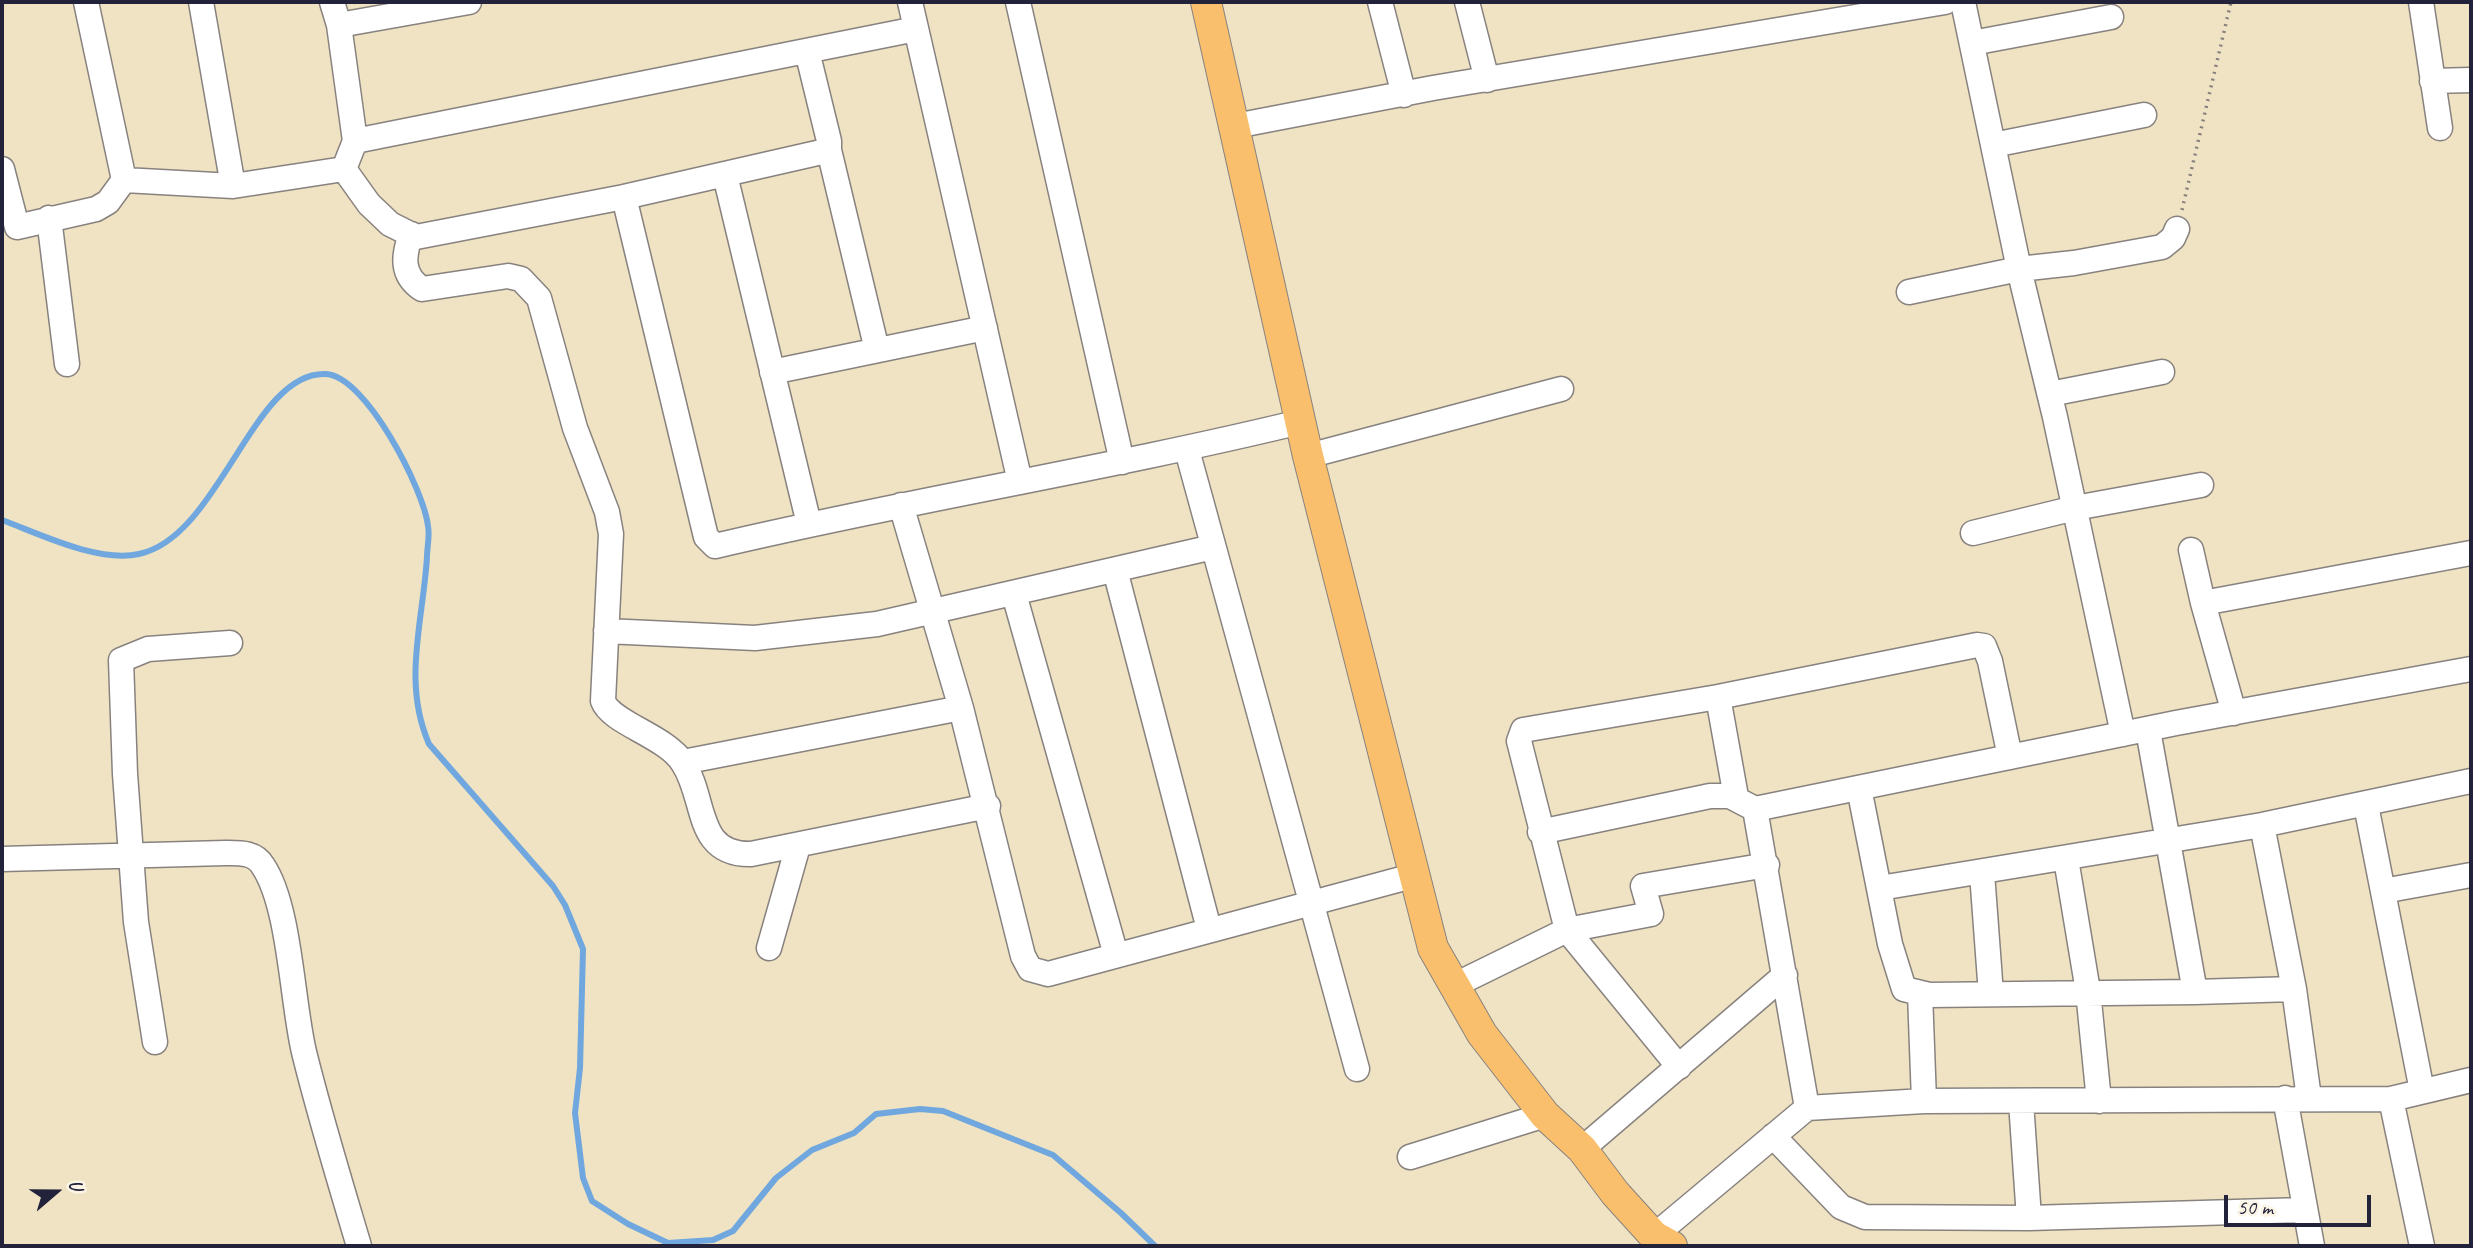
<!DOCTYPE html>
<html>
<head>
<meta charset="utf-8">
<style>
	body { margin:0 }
	#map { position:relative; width:2473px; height:1248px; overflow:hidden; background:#efe3c3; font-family:Caveat,sans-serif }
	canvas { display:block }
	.frame { position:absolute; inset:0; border:4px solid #22223b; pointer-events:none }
	.north { position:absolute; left:21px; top:1157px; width:70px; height:70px; -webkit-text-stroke:5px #fcf5e5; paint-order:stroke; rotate:70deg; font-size:19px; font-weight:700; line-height:28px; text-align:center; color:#22223b }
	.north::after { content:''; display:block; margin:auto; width:24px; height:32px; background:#22223b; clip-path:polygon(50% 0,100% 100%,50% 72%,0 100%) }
	.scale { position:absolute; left:2224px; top:1195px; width:147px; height:32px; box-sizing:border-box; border:4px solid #22223b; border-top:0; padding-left:9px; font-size:21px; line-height:24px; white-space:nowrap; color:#22223b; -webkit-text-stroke:5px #fcf5e5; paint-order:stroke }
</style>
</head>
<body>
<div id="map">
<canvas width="2473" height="1248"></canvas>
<div class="frame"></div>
<div class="north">U</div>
<div class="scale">50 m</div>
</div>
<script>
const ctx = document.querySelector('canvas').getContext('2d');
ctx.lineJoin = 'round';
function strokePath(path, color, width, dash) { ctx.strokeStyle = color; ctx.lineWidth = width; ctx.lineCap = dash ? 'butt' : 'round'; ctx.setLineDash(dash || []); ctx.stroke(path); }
const stream = new Path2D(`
	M2 520C40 534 98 563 139 554 220 537 253 370 326 374 366 376 424 490 428 526 430 536 427 547 427 557 423 622 402 682 429 744L553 886 565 905 583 949 580 1068 575 1113 583 1178 592 1201 628 1224 668 1243 713 1240 733 1231 776 1178 812 1150 854 1133 876 1114 920 1109 943 1111 1053 1155 1121 1213 1155 1246`);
const path = new Path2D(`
	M2182 210 2231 2`);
const minor = new Path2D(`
	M86 2 124 180
	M201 2 233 186
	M332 2 339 25 355 141 344 169 369 204 390 224 416 237 624 197 826 151 829 150V141L807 51
	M910 2 1020 482
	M1018 2 1122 462
	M1380 2 1404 95
	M1467 2 1487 80
	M1963 2 2019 269 2055 417 2123 734
	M2421 2 2440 128
	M339 25 469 2
	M1972 43 2111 17
	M2432 81 2471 80
	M1235 126 1433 88 1945 2
	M355 141 916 29
	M1993 145 2144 115
	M829 150 877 350
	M2 169 17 227 96 209 108 202 124 180 233 186 344 169
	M725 175 809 524
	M624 197 706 537 715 546C909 500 1106 469 1300 422
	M49 218 67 364
	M411 234C403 256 401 275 422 289L508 276 521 279 539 298 575 428 607 512 611 534 603 701C611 723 666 736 683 763 707 799 694 855 751 854L988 806
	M1909 292 2019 269 2074 263 2162 247 2173 238 2177 229
	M772 372 985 328
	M2050 394 2162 372
	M1187 450 1357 1069
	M1308 456 1561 389
	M901 505 961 708 1023 956 1030 969 1048 974 1416 875
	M1973 533 2075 508 2201 485
	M2191 550 2203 603
	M1115 570 1209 929
	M1014 594 1116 955
	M606 631 755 638 877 624 1213 547
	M1718 697 1736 797
	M2234 713 2203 603 2471 553
	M2148 730 2195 992 2294 989
	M683 762 961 708
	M1859 788 1890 944 1904 989 1929 995 2195 992
	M2366 805 2422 1091
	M2262 825 2294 989 2309 1098
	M1540 832 1710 796H1730L1755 809
	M2 859 225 853C240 853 255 852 263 866 290 906 292 1002 304 1052 320 1117 340 1182 359 1246
	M2066 859 2088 991 2099 1101
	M1982 873 1991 994
	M1880 888 2262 825 2471 781
	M2383 891 2471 875
	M769 948 798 846
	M1453 986 1567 930 1651 914 1643 886 1767 865
	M1920 993 1924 1101
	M155 1042 136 922 125 774 121 660 148 649 230 643
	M1679 1067 1567 930 1519 741 1523 730 1718 697 1977 645 1984 646 1990 661 2010 757
	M2285 1098 2312 1246
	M2021 1102 2029 1218
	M1807 1108 1755 809 2176 723 2471 669
	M1773 1136 1841 1207 1865 1217 2029 1218 2304 1210
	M1582 1149 1785 975
	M1410 1157 1545 1115
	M1654 1236 1807 1108 1924 1101 2391 1099
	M2422 1246 2391 1099 2471 1080`);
const major = new Path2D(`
	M1206 2 1308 456 1433 948 1482 1034 1545 1115 1582 1149 1615 1193 1654 1236 1672 1246`);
strokePath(stream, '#70a7de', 6);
strokePath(minor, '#88827f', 27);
strokePath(major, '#88827f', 32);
strokePath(path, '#88827f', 3.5, [2, 5]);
strokePath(minor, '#fff', 24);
strokePath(major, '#f9bf6c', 30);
</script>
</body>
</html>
